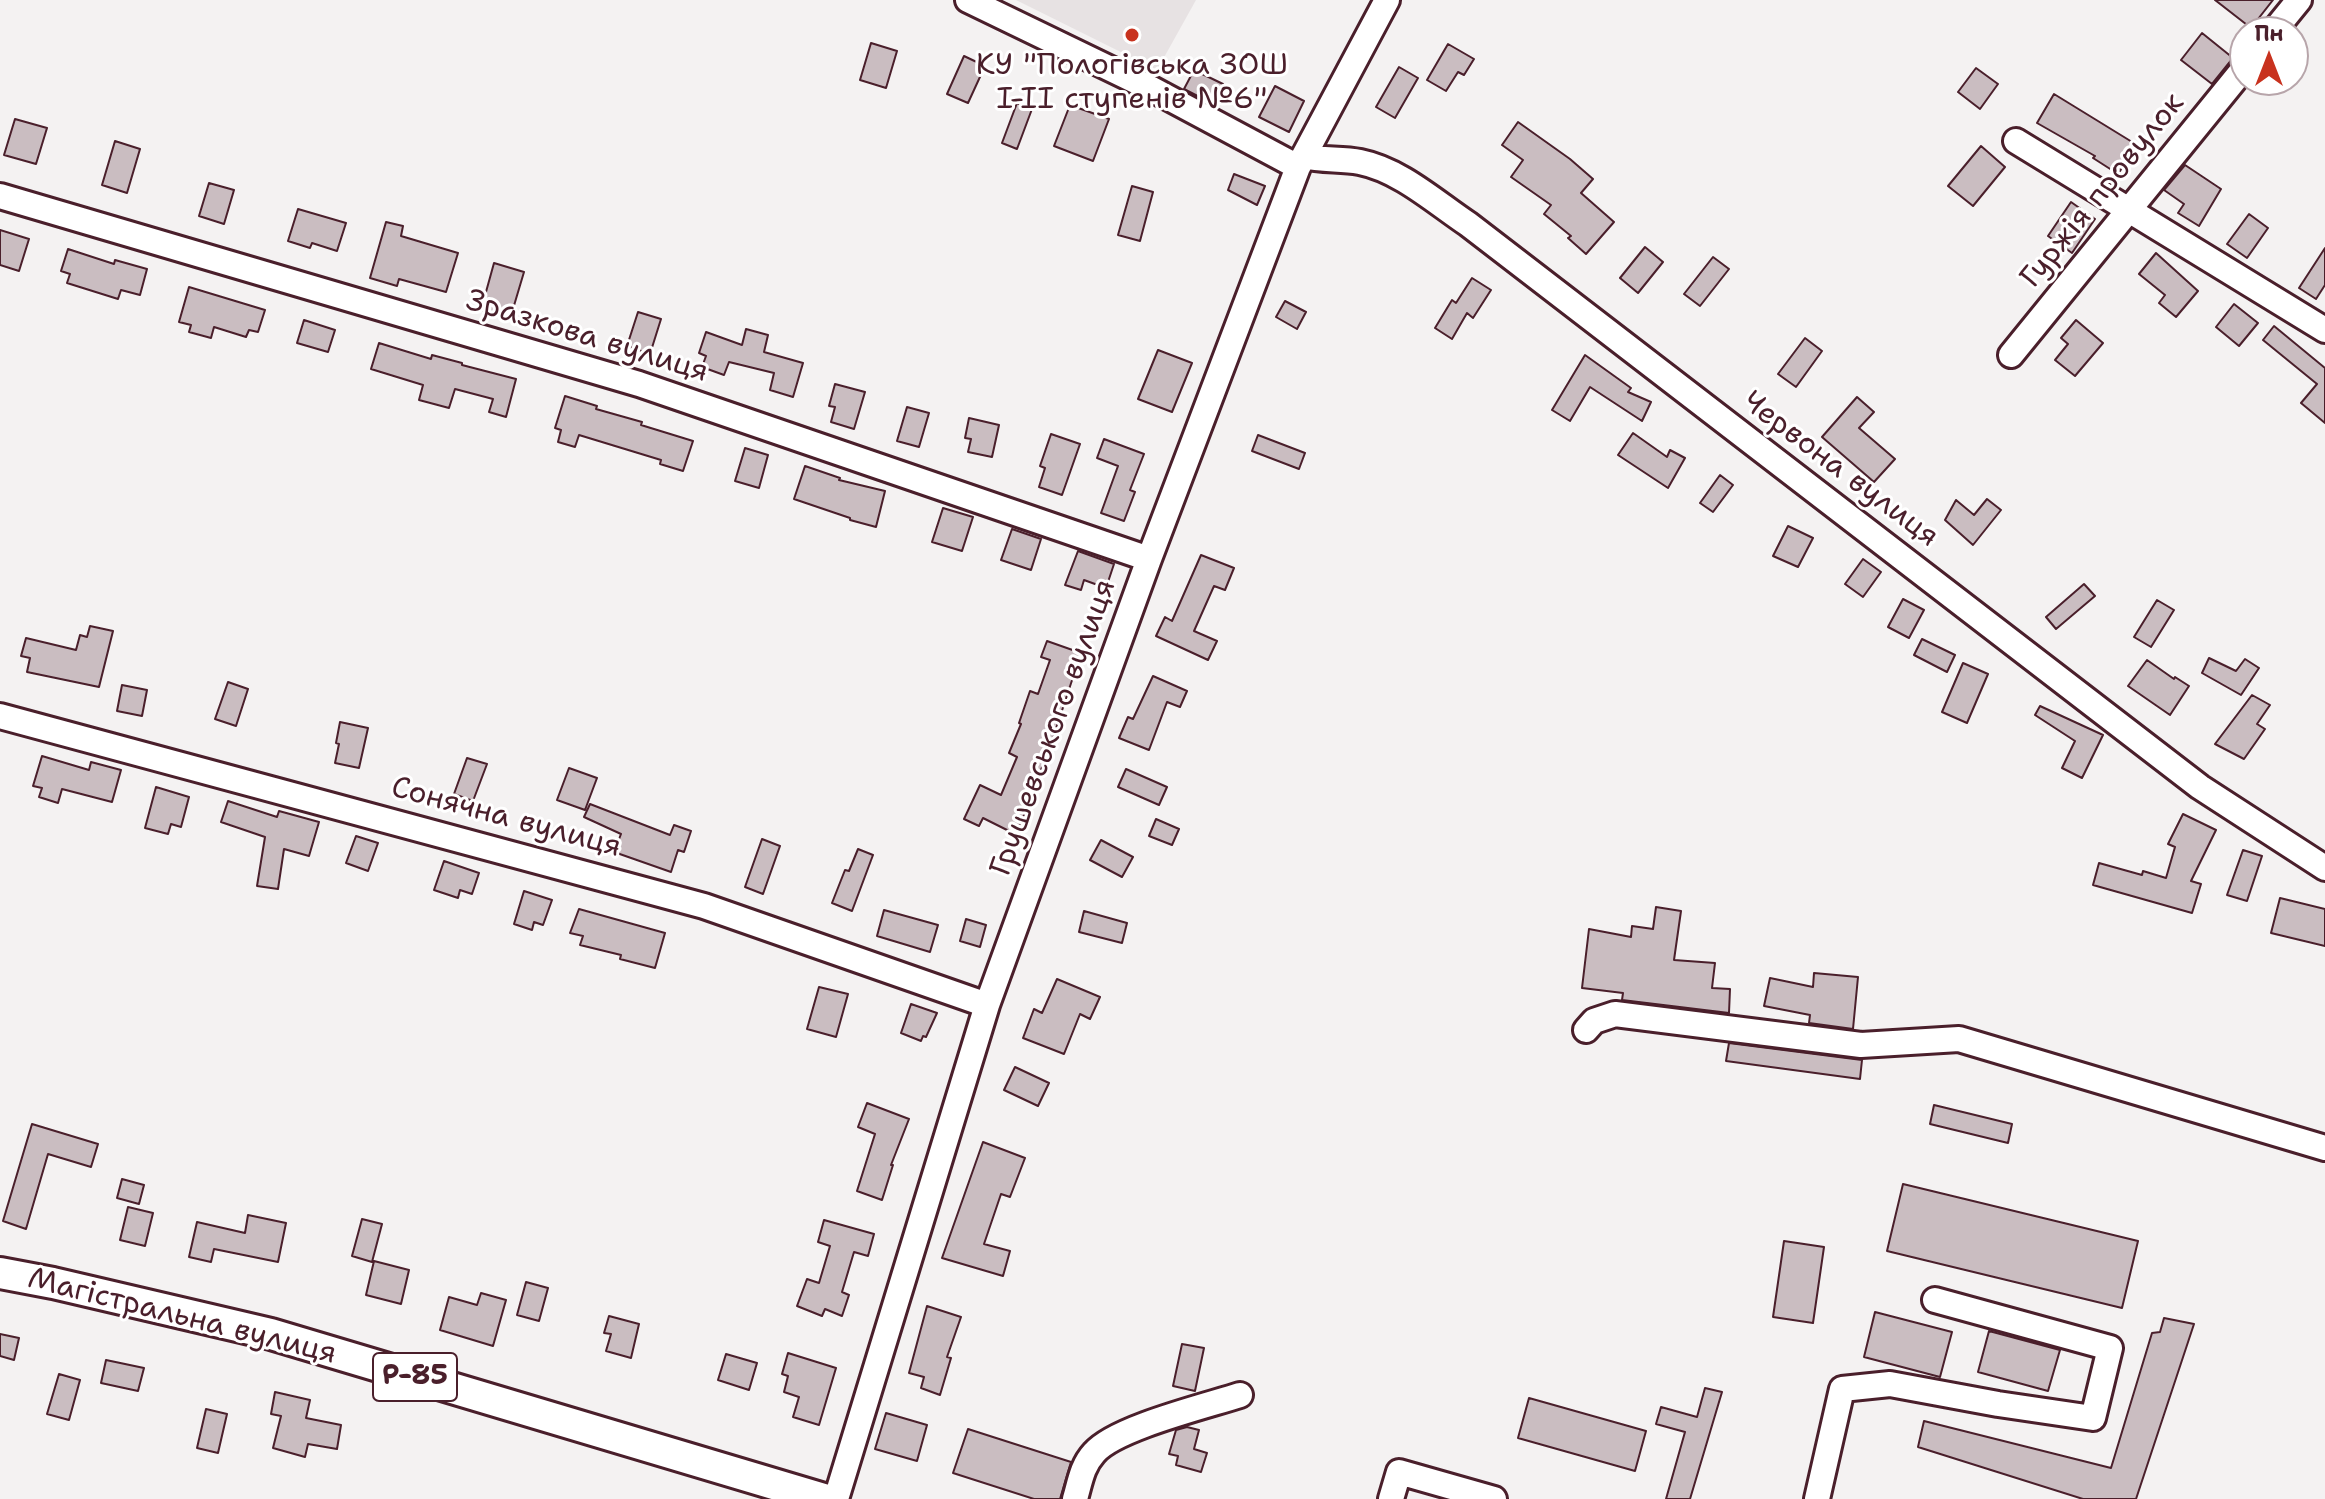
<!DOCTYPE html>
<html>
<head>
<meta charset="utf-8">
<style>
	body { margin:0 }
	#map { position:relative; width:2325px; height:1499px; overflow:hidden; background:#f4f2f2; font-family:"Shantell Sans",sans-serif }
	canvas { display:block }
	.north { position:absolute; left:2229px; top:16px; width:80px; height:80px; box-sizing:border-box; background:#fff; border:2px solid #b7a5aa; border-radius:50%; rotate:0deg; font-size:22px; font-weight:700; line-height:32px; text-align:center; color:#4a1f2b }
	.north::after { content:''; display:block; margin:auto; width:28px; height:36px; background:#c8321e; clip-path:polygon(50% 0,100% 100%,50% 72%,0 100%) }
</style>
</head>
<body>
<div id="map">
<canvas width="2325" height="1499"></canvas>
<div class="north">Пн</div>
</div>
<script>
const ctx = document.querySelector('canvas').getContext('2d');
ctx.lineJoin = 'round';
function paint(path, color) { ctx.fillStyle = color; ctx.fill(path, 'evenodd'); }
function strokePath(path, color, width, dash) { ctx.strokeStyle = color; ctx.lineWidth = width; ctx.lineCap = dash ? 'butt' : 'round'; ctx.setLineDash(dash || []); ctx.stroke(path); }
function write(font, color, halo, rows, align = 'center') {
  ctx.font = font + ' "Shantell Sans",sans-serif'; ctx.lineWidth = 6; ctx.setLineDash([]); ctx.textBaseline = 'middle'; ctx.strokeStyle = halo; ctx.fillStyle = color; for (const [text, x, y, turn = 0] of rows) {
    ctx.save(); ctx.translate(x, y); ctx.rotate((+turn || 0) * Math.PI / 180); ctx.textAlign = isNaN(turn) ? turn : align; if (halo) ctx.strokeText(text, 0, 0); ctx.fillText(text, 0, 0); ctx.restore();
  }
}
const built = new Path2D(`
	M1016 0H1196L1157 70Z`);
const building = new Path2D(`
	M2215 0H2273L2251 28Z
	M2202 33 2233 58 2212 84 2181 60Z
	M871 43 897 51 886 88 860 80Z
	M1448 44 1474 59 1464 75 1458 72 1446 91 1427 80Z
	M964 56 985 66 968 103 947 94Z
	M1399 67 1418 78 1395 118 1376 107Z
	M1976 68 1998 84 1980 109 1958 92Z
	M1194 70 1223 84 1213 104 1184 89Z
	M1275 86 1304 101 1289 132 1259 117Z
	M2054 94 2137 145 2118 174 2093 158 2095 156 2037 123Z
	M1017 103 1032 109 1017 149 1002 143Z
	M1070 105 1109 119 1093 161 1054 146Z
	M15 119 47 128 36 164 4 155Z
	M1518 122 1570 159 1593 179 1581 193 1614 222 1586 254 1568 238 1571 236 1544 214 1551 205 1511 177 1523 160 1502 145Z
	M115 141 140 149 127 193 102 185Z
	M1981 146 2005 167 1973 206 1948 186Z
	M2185 165 2221 189 2199 226 2178 213 2184 204 2164 190Z
	M1234 174 1265 186 1257 205 1228 190Z
	M209 183 234 190 224 224 199 216Z
	M1132 186 1153 192 1140 241 1118 235Z
	M2071 202 2095 219 2072 253 2048 236Z
	M298 209 346 223 337 251 312 243 310 248 288 241Z
	M2249 214 2268 228 2247 258 2227 244Z
	M386 222 403 226 401 236 458 253 446 292 399 279 397 286 370 278Z
	M0 230 29 239 19 271 0 265Z
	M1645 247 1663 262 1638 293 1620 278Z
	M2325 248V285L2316 299 2299 288Z
	M68 249 114 264 115 260 147 269 140 295 121 290 118 299 67 283 70 274 61 271Z
	M2156 253 2198 291 2176 317 2159 303 2165 295 2139 274Z
	M1713 257 1729 269 1700 306 1684 294Z
	M494 263 524 272 510 319 481 310Z
	M1472 278 1491 290 1473 318 1467 313 1452 339 1435 328 1452 300 1456 303Z
	M189 287 265 310 258 332 249 330 246 337 214 327 211 338 189 332 191 325 179 322Z
	M1285 301 1306 312 1297 329 1276 317Z
	M2234 304 2258 323 2239 346 2216 327Z
	M638 312 661 319 650 354 627 346Z
	M304 320 335 330 328 352 297 343Z
	M2076 320 2103 343 2075 376 2055 360 2068 344 2061 338Z
	M2274 326 2325 368V423L2301 403 2317 384 2263 340Z
	M746 329 768 335 764 352 803 363 793 397 770 390 774 373 729 362 724 375 702 367 706 356 699 353 706 332 742 345Z
	M1805 338 1822 351 1796 387 1778 374Z
	M379 343 431 359 432 355 462 363V365L516 379 506 417 489 412 493 399 455 389 449 408 419 400 423 385 371 369Z
	M1158 350 1192 363 1172 412 1138 399Z
	M1585 355 1631 388 1628 392 1651 402 1642 421 1590 387 1570 421 1552 410Z
	M835 384 865 392 854 429 831 422 835 407 829 406Z
	M565 396 597 406 596 409 642 422 641 425 693 441 683 471 660 464 661 460 579 435 575 447 558 442 561 430 555 428Z
	M1857 397 1874 412 1859 428 1895 459 1874 482 1822 437Z
	M907 407 929 413 919 447 897 441Z
	M969 418 999 425 992 457 968 452 971 439 965 438Z
	M1633 433 1667 457 1670 450 1685 458 1668 488 1618 455Z
	M1051 434 1080 444 1062 495 1039 487 1045 468 1040 466Z
	M1258 435 1305 453 1299 469 1252 451Z
	M1104 439 1144 454 1130 490 1135 492 1124 521 1101 513 1118 466 1097 458Z
	M745 448 768 455 759 488 735 481Z
	M805 466 840 478 839 480 885 491 876 527 850 520V518L794 499Z
	M1720 475 1733 485 1713 512 1700 503Z
	M1987 499 2001 510 1973 545 1945 520 1956 500 1974 515Z
	M943 508 973 517 962 551 932 542Z
	M1788 526 1813 538 1798 567 1773 556Z
	M1012 529 1041 539 1031 570 1001 560Z
	M1078 551 1114 564 1106 588 1084 580 1081 590 1065 585Z
	M1201 555 1234 568 1225 590 1214 586 1194 631 1217 641 1208 660 1156 636 1165 617 1172 621Z
	M1863 559 1881 572 1863 597 1845 584Z
	M2084 584 2095 596 2056 629 2046 617Z
	M1903 599 1924 610 1909 638 1888 627Z
	M2157 600 2174 610 2151 647 2134 637Z
	M90 626 113 631 99 687 27 672 30 658 21 656 26 638 76 650 80 635 87 637Z
	M1922 639 1955 655 1947 672 1914 655Z
	M1047 641 1081 653 1048 753 1026 806 1028 807 1015 834 983 818 979 826 964 819 980 785 1001 795 1017 757 1009 753 1021 724 1019 723 1030 691 1038 694 1050 660 1041 657Z
	M2209 658 2236 671 2245 659 2259 668 2241 695 2202 673Z
	M2147 660 2174 679 2175 677 2189 686 2170 715 2128 686Z
	M1963 663 1988 674 1967 723 1942 712Z
	M1153 676 1187 691 1180 707 1167 702 1149 750 1119 738 1128 717 1133 719Z
	M228 682 248 689 236 726 215 719Z
	M122 685 147 690 142 716 117 711Z
	M2252 695 2270 705 2257 724 2265 729 2244 759 2215 744Z
	M2040 706 2103 735 2082 778 2062 768 2075 741 2035 715Z
	M340 722 368 728 359 768 335 763 339 744 336 743Z
	M42 756 89 770 91 762 121 770 112 802 62 789 58 803 39 797 42 788 33 786Z
	M467 758 487 764 473 801 454 794Z
	M569 768 597 778 585 810 557 800Z
	M1126 769 1167 787 1159 805 1118 787Z
	M156 787 189 797 181 827 171 824 168 834 145 828Z
	M228 801 277 817 279 811 319 822 309 856 284 849 278 889 257 886 265 837 221 822Z
	M590 804 670 835 674 825 691 831 684 852 678 850 671 872 614 852 621 834 584 817Z
	M2183 814 2216 830 2191 881 2201 884 2192 913 2093 885 2099 863 2142 875 2143 871 2166 878 2175 847 2168 844Z
	M1156 819 1179 829 1172 845 1149 836Z
	M356 836 378 843 368 871 346 863Z
	M762 839 780 846 763 894 745 887Z
	M1101 840 1133 857 1122 877 1090 860Z
	M858 849 873 855 852 911 832 903 845 870 849 871Z
	M2243 850 2262 856 2247 901 2227 895Z
	M444 861 479 873 472 894 460 890 458 898 434 890Z
	M524 891 552 900 543 925 534 922 532 930 514 924Z
	M2280 898 2325 909V946L2271 933Z
	M1656 907 1681 911 1674 960 1715 963 1712 988 1730 989 1729 1013 1622 1000 1623 993 1582 988 1589 929 1631 937 1632 926 1653 929Z
	M579 909 665 933 655 968 620 959 621 955 580 945 583 936 570 933Z
	M884 910 938 925 930 952 877 936Z
	M1084 911 1127 923 1122 943 1079 932Z
	M966 919 986 925 980 947 960 941Z
	M1814 973 1858 977 1853 1029 1809 1023 1810 1015 1764 1006 1770 978 1813 987Z
	M1057 979 1100 997 1090 1019 1080 1014 1064 1054 1023 1038 1034 1009 1042 1013Z
	M819 987 848 994 836 1037 807 1029Z
	M911 1004 937 1013 926 1037 923 1036 921 1041 901 1033Z
	M1729 1043 1862 1060 1860 1079 1726 1061Z
	M1015 1067 1049 1083 1038 1106 1004 1090Z
	M867 1103 909 1119 891 1165H893L882 1200 857 1191 875 1134 858 1127Z
	M1934 1105 2012 1124 2008 1143 1930 1124Z
	M32 1124 98 1144 91 1167 48 1154 26 1229 3 1221Z
	M983 1142 1025 1158 1010 1197 1001 1194 984 1244 1010 1251 1003 1276 942 1258Z
	M122 1179 144 1185 139 1204 117 1198Z
	M1903 1184 2138 1241 2122 1308 1887 1251Z
	M128 1207 153 1213 145 1246 120 1240Z
	M248 1215 286 1223 278 1262 214 1249 211 1262 189 1257 197 1222 245 1233Z
	M362 1219 382 1224 372 1262 352 1256Z
	M824 1220 874 1234 868 1256 854 1252 842 1292 849 1295 842 1316 825 1309 822 1316 797 1306 807 1279 819 1283 830 1246 818 1242Z
	M1784 1241 1824 1247 1813 1323 1773 1317Z
	M374 1261 409 1270 401 1304 366 1295Z
	M526 1282 548 1288 539 1321 517 1315Z
	M481 1293 506 1300 493 1346 440 1330 449 1297 477 1305Z
	M927 1306 961 1317 947 1357 951 1358 940 1395 921 1388 924 1377 909 1373Z
	M1875 1312 1952 1332 1940 1377 1864 1357Z
	M609 1316 639 1324 631 1358 606 1351 611 1334 604 1333Z
	M2164 1318 2194 1324 2136 1499H2083L1918 1447 1924 1421 2111 1468 2152 1333 2160 1332Z
	M1989 1331 2060 1350 2048 1391 1978 1372Z
	M0 1334 19 1338 14 1360 0 1356Z
	M1182 1344 1204 1348 1195 1391 1173 1386Z
	M788 1353 836 1368 819 1425 793 1417 799 1397 784 1392 788 1376 782 1374Z
	M726 1354 757 1363 749 1390 718 1380Z
	M106 1360 144 1368 138 1391 101 1383Z
	M59 1374 80 1380 69 1420 47 1414Z
	M1705 1388 1722 1392 1690 1499H1666L1685 1432 1656 1424 1661 1407 1697 1417Z
	M275 1392 310 1400 306 1418 341 1425 337 1449 308 1444 305 1457 273 1448 281 1416 271 1414Z
	M1529 1398 1646 1431 1635 1471 1518 1438Z
	M206 1409 227 1414 218 1453 197 1448Z
	M886 1413 927 1425 917 1461 875 1449Z
	M1187 1427 1199 1430 1194 1449 1207 1453 1201 1472 1176 1465 1178 1456 1169 1454 1176 1430Z
	M968 1429 1071 1462 1060 1499H1034L953 1473Z`);
const minor = new Path2D(`
	M968 0 1152 89 1298 167
	M2273 32 2299 0
	M2016 141 2325 330
	M1304 156C1322 161 1341 158 1360 162 1400 170 1435 202 1468 224L2200 787 2325 868
	M0 196 639 384 1149 559
	M2011 355 2245 67
	M0 716 704 906 987 1005
	M1586 1030 1594 1021 1615 1014 1861 1045 1959 1039 2325 1148
	M836 1499 987 1005 1149 559 1298 167 1387 0
	M1075 1499C1080 1482 1082 1466 1094 1453 1115 1428 1206 1406 1240 1395
	M1391 1499 1399 1472 1494 1499
	M1817 1499 1842 1389 1890 1384 1998 1404 2093 1418 2110 1348 1935 1300`);
const major = new Path2D(`
	M0 1273 53 1283 271 1334 824 1499`);
const markers = [
	[1132,35,8,"#c8321e"]
];
const shields = [
	[415,1377,84]
];
const shieldNames = [
	["Р-85",415,1377]
];
const poiNames = [
	["КУ \"Пологівська ЗОШ",1132,66],
	["І-ІІ ступенів №6\"",1132,100]
];
const streetNames = [
	["Гуржія провулок",2103,191,-51],
	["Зразкова вулиця",587,337,17],
	["Червона вулиця",1840,470,37],
	["Грушевського вулиця",1054,728,-70],
	["Сонячна вулиця",506,818,15],
	["Магістральна вулиця",182,1317,14]
];
paint(built, '#e7e2e3');
paint(building, '#cabdc1');
strokePath(building, '#4a1f2b', 2);
strokePath(minor, '#4a1f2b', 30);
strokePath(major, '#4a1f2b', 36);
strokePath(minor, '#fff', 24);
strokePath(major, '#fff', 30);
for (const [x, y, r, color] of markers) { const dot = new Path2D(); dot.arc(x, y, r, 0, 2 * Math.PI); ctx.fillStyle = color; ctx.fill(dot); strokePath(dot, '#fff', 3); }
for (const [x, y, w] of shields) { const box = new Path2D(); box.roundRect(x - w / 2, y - 24, w, 48, 6); ctx.fillStyle = '#fff'; ctx.fill(box); strokePath(box, '#4a1f2b', 2); }
write('bold 28px', '#4a1f2b', null, shieldNames);
write('30px', '#4a1f2b', '#fff', poiNames);
write('30px', '#4a1f2b', '#fff', streetNames);
</script>
</body>
</html>
